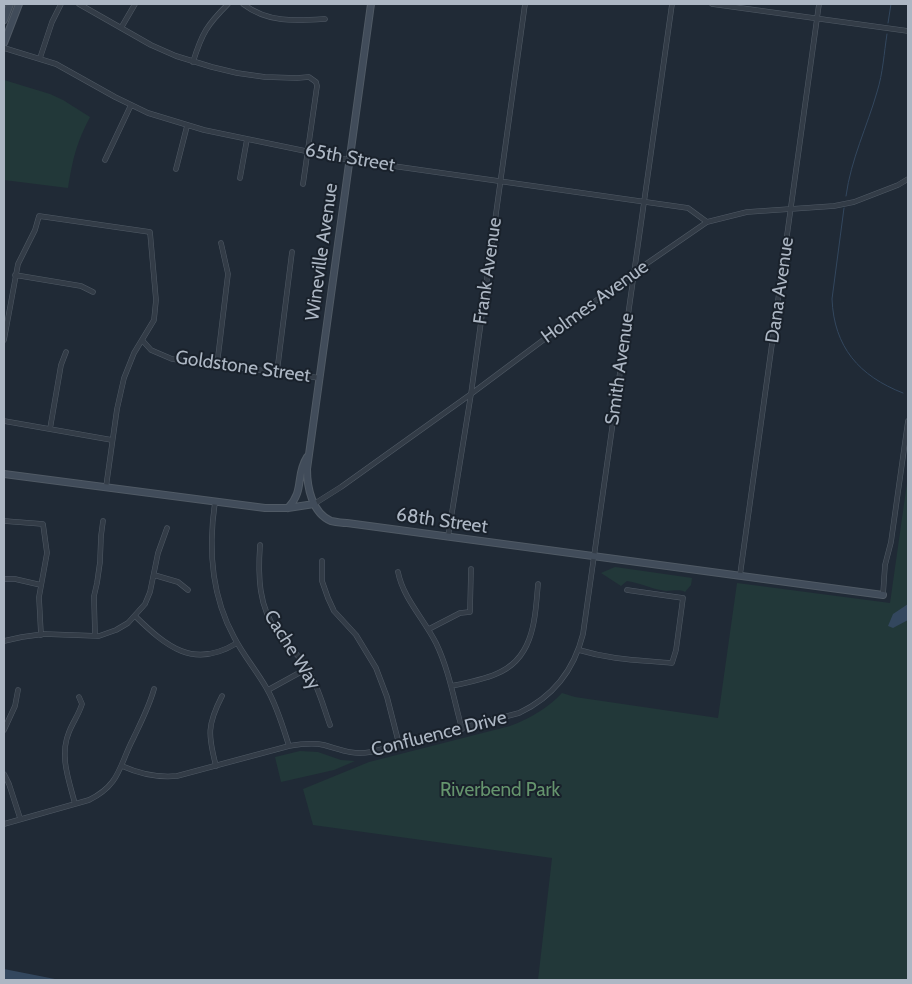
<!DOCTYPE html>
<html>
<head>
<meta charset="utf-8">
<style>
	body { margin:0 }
	#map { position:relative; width:912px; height:984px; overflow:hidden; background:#202a36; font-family:Cabin,sans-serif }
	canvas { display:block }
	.frame { position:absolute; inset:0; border:5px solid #adb7c4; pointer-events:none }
</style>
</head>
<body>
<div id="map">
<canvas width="912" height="984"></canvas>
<div class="frame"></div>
</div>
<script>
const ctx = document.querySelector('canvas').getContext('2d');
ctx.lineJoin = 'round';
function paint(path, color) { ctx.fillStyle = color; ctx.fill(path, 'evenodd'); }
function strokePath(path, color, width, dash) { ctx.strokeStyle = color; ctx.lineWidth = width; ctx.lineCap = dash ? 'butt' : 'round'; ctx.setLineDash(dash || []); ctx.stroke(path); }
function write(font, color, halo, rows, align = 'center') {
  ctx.font = font + ' Cabin,sans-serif'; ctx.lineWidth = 4; ctx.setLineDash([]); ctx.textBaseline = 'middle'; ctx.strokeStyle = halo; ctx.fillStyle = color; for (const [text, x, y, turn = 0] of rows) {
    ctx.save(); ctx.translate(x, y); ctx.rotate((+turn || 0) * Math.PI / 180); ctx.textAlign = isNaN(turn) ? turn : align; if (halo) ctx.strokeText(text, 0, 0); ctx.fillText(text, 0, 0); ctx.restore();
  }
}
const green = new Path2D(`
	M4 80 50 94 63 100 90 117C76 144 73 158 68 188L4 180Z
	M908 476V980H538L552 858 313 825 303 789 369 762 510 726C529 719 548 708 562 693L575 697 718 718 737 583 890 603Z
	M615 567 692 578 691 585 685 592C679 589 673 591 666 591 651 589 641 583 627 581L621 586 601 573Z
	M300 751 318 752 341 760 355 761 334 770 281 782 275 757Z`);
const water = new Path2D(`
	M908 604V620L893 628 888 626 893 614Z
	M4 969 60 980H136H4Z`);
const stream = new Path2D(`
	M888 23 891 4
	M846 196C851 159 867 127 877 92 883 73 884 53 887 34
	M844 208 832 299C834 347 859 376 903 393`);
const street = new Path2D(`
	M79 4 151 45 176 56 212 67 237 73 265 77 297 78 309 77 316 82 317 86 303 184
	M243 4C268 23 295 21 325 19
	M712 4 908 31
	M121 28 135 4
	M4 48 56 64 115 97 148 113 204 130 344 159 688 208 707 222
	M40 58 52 22 61 4
	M193 62C202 33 207 25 228 4
	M105 160 131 105
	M176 169 187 126
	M240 178 247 139
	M15 275 81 286 93 292
	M4 340 18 264 35 230 39 216 150 232 156 300 154 320 134 353 124 378 117 409 106 487
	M142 340 151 350 172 359 320 378
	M217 365 228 274 221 243
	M277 372 292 252
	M4 421 112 440
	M50 429 61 365 66 352
	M215 502C208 549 211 595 234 637 243 655 257 671 267 689 277 706 283 727 289 746
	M314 504 341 487 471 394 633 273 707 222 747 212 834 206 854 202 898 185 908 179
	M4 521 43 524 47 553 39 597 41 635
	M448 537 471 394 525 4
	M260 545C258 575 258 607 278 633 287 645 299 655 307 668 318 685 323 706 330 725
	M322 561V581L328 598 334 611 356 635 376 668 387 697 399 744
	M398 572C403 598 424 619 436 643 449 670 454 700 462 729
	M154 575 178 582 188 590
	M740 575 819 4
	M4 579H15L41 585
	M883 595 885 565 891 542 908 421
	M135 616C166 646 193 670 237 643
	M429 629 460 613 470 612 471 569
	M95 636 94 596 97 583 100 562 101 536 103 521
	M4 641 22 637 44 634 99 636 116 630 128 623 145 604 150 592 158 553 167 528
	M579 650C612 660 639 660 672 663L676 650 683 598 627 590
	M451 686C466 683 482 680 496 674 534 659 535 619 538 584
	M268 690 308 668
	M4 730 15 706 18 690
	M122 766C140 774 157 778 177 776L289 746C300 744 312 742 324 745 342 750 351 755 371 752L519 713C553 697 574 670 583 634L672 4
	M216 766C208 735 207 725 222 696
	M4 774 9 784 20 818
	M75 804C69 780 59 756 69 732 73 722 79 714 82 704L79 697
	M4 824 89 800C120 785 119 766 133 739 141 722 149 707 154 689`);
const secondary = new Path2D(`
	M371 4 307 469C307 487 312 513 331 521 336 522 342 523 347 523L883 595
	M4 20 10 4
	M4 43 19 4
	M4 474 265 508H288L314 504
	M288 508C305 490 295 476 307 457`);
const streetNames = [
	["65th Street",350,158,10],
	["Wineville Avenue",322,252,-82],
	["Frank Avenue",488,271,-82],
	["Dana Avenue",780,290,-82],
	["Holmes Avenue",595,302,-36],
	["Goldstone Street",243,367,8],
	["Smith Avenue",620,369,-82],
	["68th Street",442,521,8],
	["Cache Way",292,650,58],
	["Confluence Drive",439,734,-14]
];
const parkNames = [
	["Riverbend Park",500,790]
];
paint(green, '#223839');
paint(water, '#33475e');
strokePath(stream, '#33475e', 1);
strokePath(street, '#505a65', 5.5);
strokePath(secondary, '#505a65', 8);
strokePath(street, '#333c47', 4.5);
strokePath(secondary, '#414c5a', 6);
write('19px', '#adb7c4', '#19212b', streetNames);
write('19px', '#65946d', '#19212b', parkNames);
</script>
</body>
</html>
